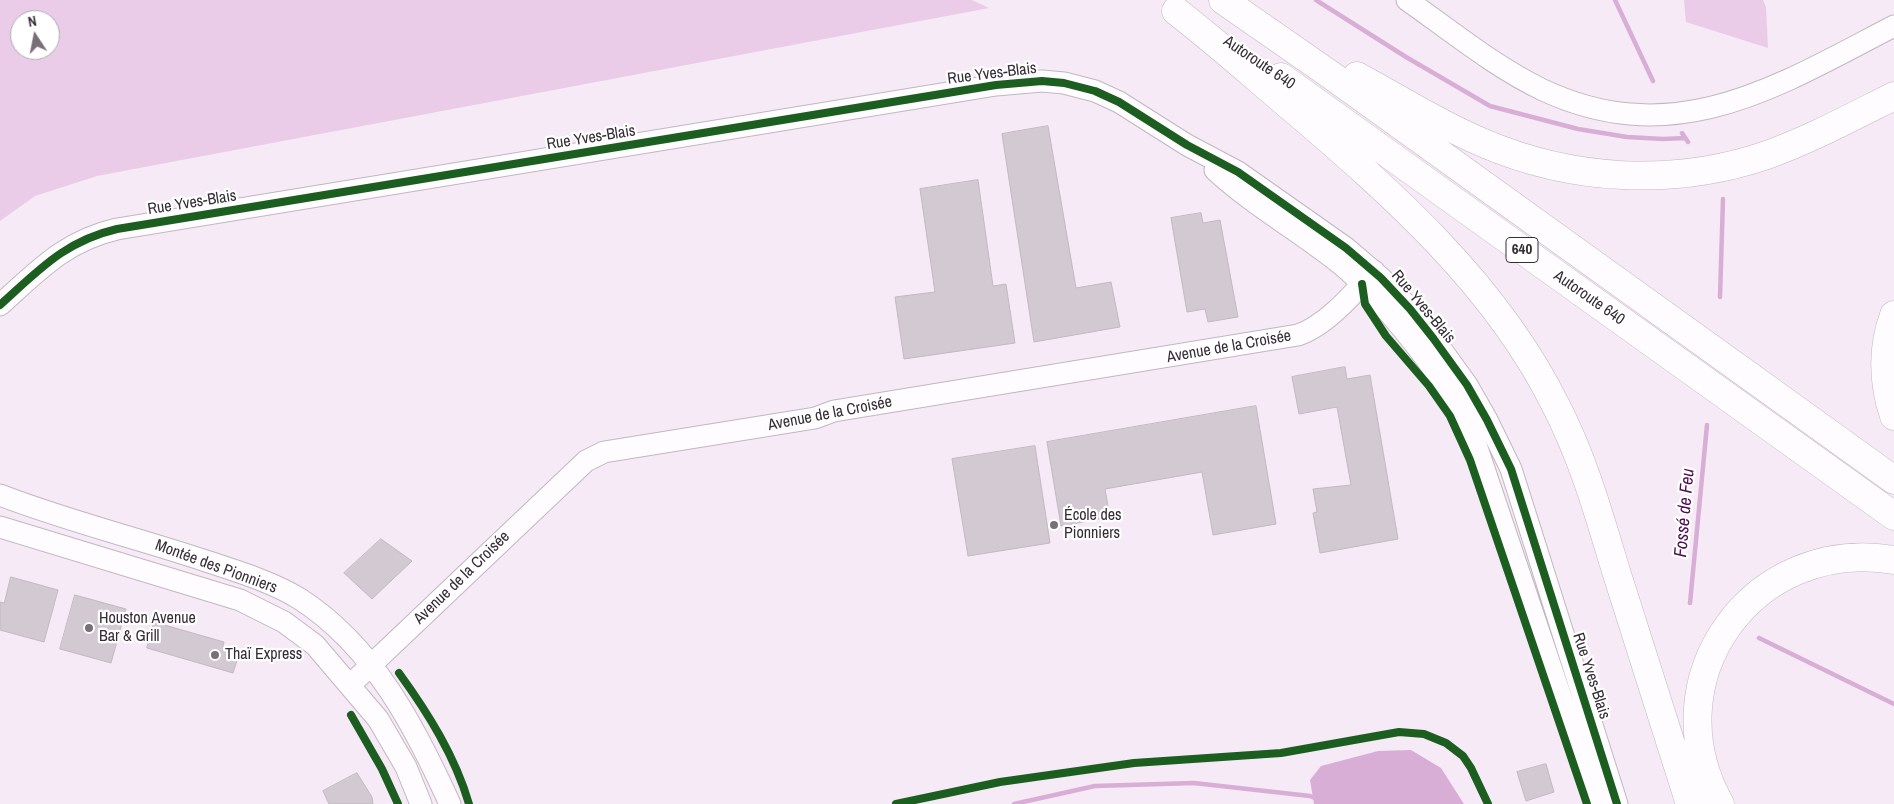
<!DOCTYPE html>
<html>
<head>
<meta charset="utf-8">
<style>
	body { margin:0 }
	#map { position:relative; width:1894px; height:804px; overflow:hidden; background:#f6eaf6; font-family:"Archivo Narrow",sans-serif }
	canvas { display:block }
	.north { position:absolute; left:10px; top:10px; width:50px; height:50px; box-sizing:border-box; background:#fff; border:1px solid #aeabae; border-radius:50%; rotate:349deg; font-size:14px; font-weight:700; line-height:20px; text-align:center; color:#352d35 }
	.north::after { content:''; display:block; margin:auto; width:18px; height:22px; background:#796f79; clip-path:polygon(50% 0,100% 100%,50% 72%,0 100%) }
</style>
</head>
<body>
<div id="map">
<canvas width="1894" height="804"></canvas>
<div class="north">N</div>
</div>
<script>
const ctx = document.querySelector('canvas').getContext('2d');
ctx.lineJoin = 'round';
function paint(path, color) { ctx.fillStyle = color; ctx.fill(path, 'evenodd'); }
function strokePath(path, color, width, dash) { ctx.strokeStyle = color; ctx.lineWidth = width; ctx.lineCap = dash ? 'butt' : 'round'; ctx.setLineDash(dash || []); ctx.stroke(path); }
function write(font, color, halo, rows, align = 'center') {
  ctx.font = font + ' "Archivo Narrow",sans-serif'; ctx.lineWidth = 4.5; ctx.setLineDash([]); ctx.textBaseline = 'middle'; ctx.strokeStyle = halo; ctx.fillStyle = color; for (const [text, x, y, turn = 0] of rows) {
    ctx.save(); ctx.translate(x, y); ctx.rotate((+turn || 0) * Math.PI / 180); ctx.textAlign = isNaN(turn) ? turn : align; if (halo) ctx.strokeText(text, 0, 0); ctx.fillText(text, 0, 0); ctx.restore();
  }
}
const green = new Path2D(`
	M0 0H972L989 8 97 176 35 196 0 221ZM20 20H50V50H20Z
	M1684 0H1763L1766 7 1768 48 1686 22Z`);
const water = new Path2D(`
	M1411 750 1441 768 1464 804H1314L1310 780 1321 766 1378 751Z`);
const stream = new Path2D(`
	M1316 0 1406 57 1490 106 1578 129 1627 137 1663 139 1685 138
	M1615 0 1653 81
	M1682 133 1688 142
	M1720 297 1723 199
	M1690 603 1707 425
	M1759 638 1894 704
	M1014 804 1095 786 1194 783 1310 796 1317 799`);
const building = new Path2D(`
	M1048 126 1076 288 1111 282 1120 327 1034 342 1002 134Z
	M978 180 993 286 1006 284 1015 343 904 359 895 297 935 292 920 189Z
	M1201 213 1203 223 1220 220 1238 317 1208 322 1205 309 1187 312 1171 218Z
	M1345 367 1347 379 1370 375 1398 539 1320 553 1313 513 1317 512 1313 489 1351 485 1337 407 1299 414 1292 377Z
	M1256 406 1276 524 1213 535 1202 472 1105 489 1110 517 1061 526 1047 442Z
	M1035 446 1050 543 968 556 952 459Z
	M381 539 412 561 372 599 344 573Z
	M11 577 58 590 44 642 0 630V602L4 603Z
	M75 595 126 609 111 663 60 649Z
	M154 622 224 642 223 646 240 651 233 673 147 648Z
	M1546 764 1554 792 1526 801 1517 772Z
	M357 773 372 797 373 804H329L323 791Z`);
const minor = new Path2D(`
	M1407 0C1451 31 1495 67 1543 90 1676 152 1778 86 1894 26
	M1215 170C1254 206 1301 232 1343 266 1361 281 1376 298 1391 315 1421 350 1448 386 1470 427L1597 804
	M0 305C39 270 65 241 117 229L996 85 1042 81 1064 83 1095 91 1119 102 1187 145 1238 172 1346 248 1381 278 1410 309 1433 338 1467 385 1487 420 1511 469 1617 804
	M0 495C67 521 137 538 206 561 236 571 273 582 300 599 374 647 415 727 450 804
	M0 527 240 600 284 622 315 645 378 719 406 767 421 804
	M350 685 586 461 604 452 815 418 834 411 1298 335C1326 326 1354 293 1374 271`);
const highway = new Path2D(`
	M1223 0 1328 73 1894 480
	M1176 11C1216 42 1254 76 1292 108 1393 194 1497 286 1556 406 1583 458 1599 515 1616 571 1641 649 1665 726 1690 804
	M1357 76C1398 98 1438 124 1481 142 1571 181 1673 187 1767 155 1811 139 1852 117 1894 96
	M1281 77 1894 516
	M1894 315C1882 348 1883 383 1894 416
	M1720 804C1650 679 1753 536 1894 560`);
const cycleway = new Path2D(`
	M1362 284 1365 304 1386 336 1429 386 1450 416 1470 460 1587 804
	M0 305C39 270 65 241 117 229L996 85 1042 81 1064 83 1095 91 1119 102 1187 145 1238 172 1346 248 1381 278 1410 309 1433 338 1467 385 1487 420 1511 469 1617 804
	M399 673C428 713 455 756 469 804
	M351 715 382 769 398 804
	M896 804 1000 782 1134 763 1281 753 1399 732 1424 734 1446 743 1463 756 1471 768 1488 804`);
const markers = [
	[1054,525,5,"#796f79"],
	[89,628,5,"#796f79"],
	[215,655,5,"#796f79"]
];
const shields = [
	[1522,250,32]
];
const shieldNames = [
	["640",1522,250]
];
const streetNames = [
	["Autoroute 640",1259,63,34],
	["Rue Yves-Blais",992,74,-7],
	["Rue Yves-Blais",591,138,-9],
	["Rue Yves-Blais",192,203,-9],
	["Autoroute 640",1589,298,35],
	["Rue Yves-Blais",1423,307,50],
	["Avenue de la Croisée",1229,347,-10],
	["Avenue de la Croisée",830,414,-11],
	["Montée des Pionniers",216,567,20],
	["Avenue de la Croisée",462,578,-44],
	["Rue Yves-Blais",1591,676,72]
];
const poiNames = [
	["École des",1064,516],
	["Pionniers",1064,534],
	["Houston Avenue",99,619],
	["Bar & Grill",99,637],
	["Thaï Express",225,655]
];
const waterNames = [
	["Fossé de Feu",1685,513,-85]
];
paint(green, '#eacce9');
paint(water, '#d8aed6');
strokePath(stream, '#d8aed6', 4.5);
paint(building, '#d2c9d2');
strokePath(building, '#c2b8c2', 1);
strokePath(minor, '#c1b7c1', 23);
strokePath(highway, '#c1b7c1', 29);
strokePath(minor, '#fefcfe', 21);
strokePath(highway, '#fefcfe', 28);
strokePath(cycleway, '#1b5e20', 8);
for (const [x, y, r, color] of markers) { const dot = new Path2D(); dot.arc(x, y, r, 0, 2 * Math.PI); ctx.fillStyle = color; ctx.fill(dot); strokePath(dot, '#fff', 2); }
for (const [x, y, w] of shields) { const box = new Path2D(); box.roundRect(x - w / 2, y - 12.5, w, 25, 4); ctx.fillStyle = '#fff'; ctx.fill(box); strokePath(box, '#352d35', 1); }
write('bold 15px', '#352d35', null, shieldNames);
write('16px', '#352d35', '#fff', streetNames);
write('16px', '#352d35', '#fff', poiNames, 'left');
write('italic 18px', '#520f52', '#fff', waterNames);
</script>
</body>
</html>
